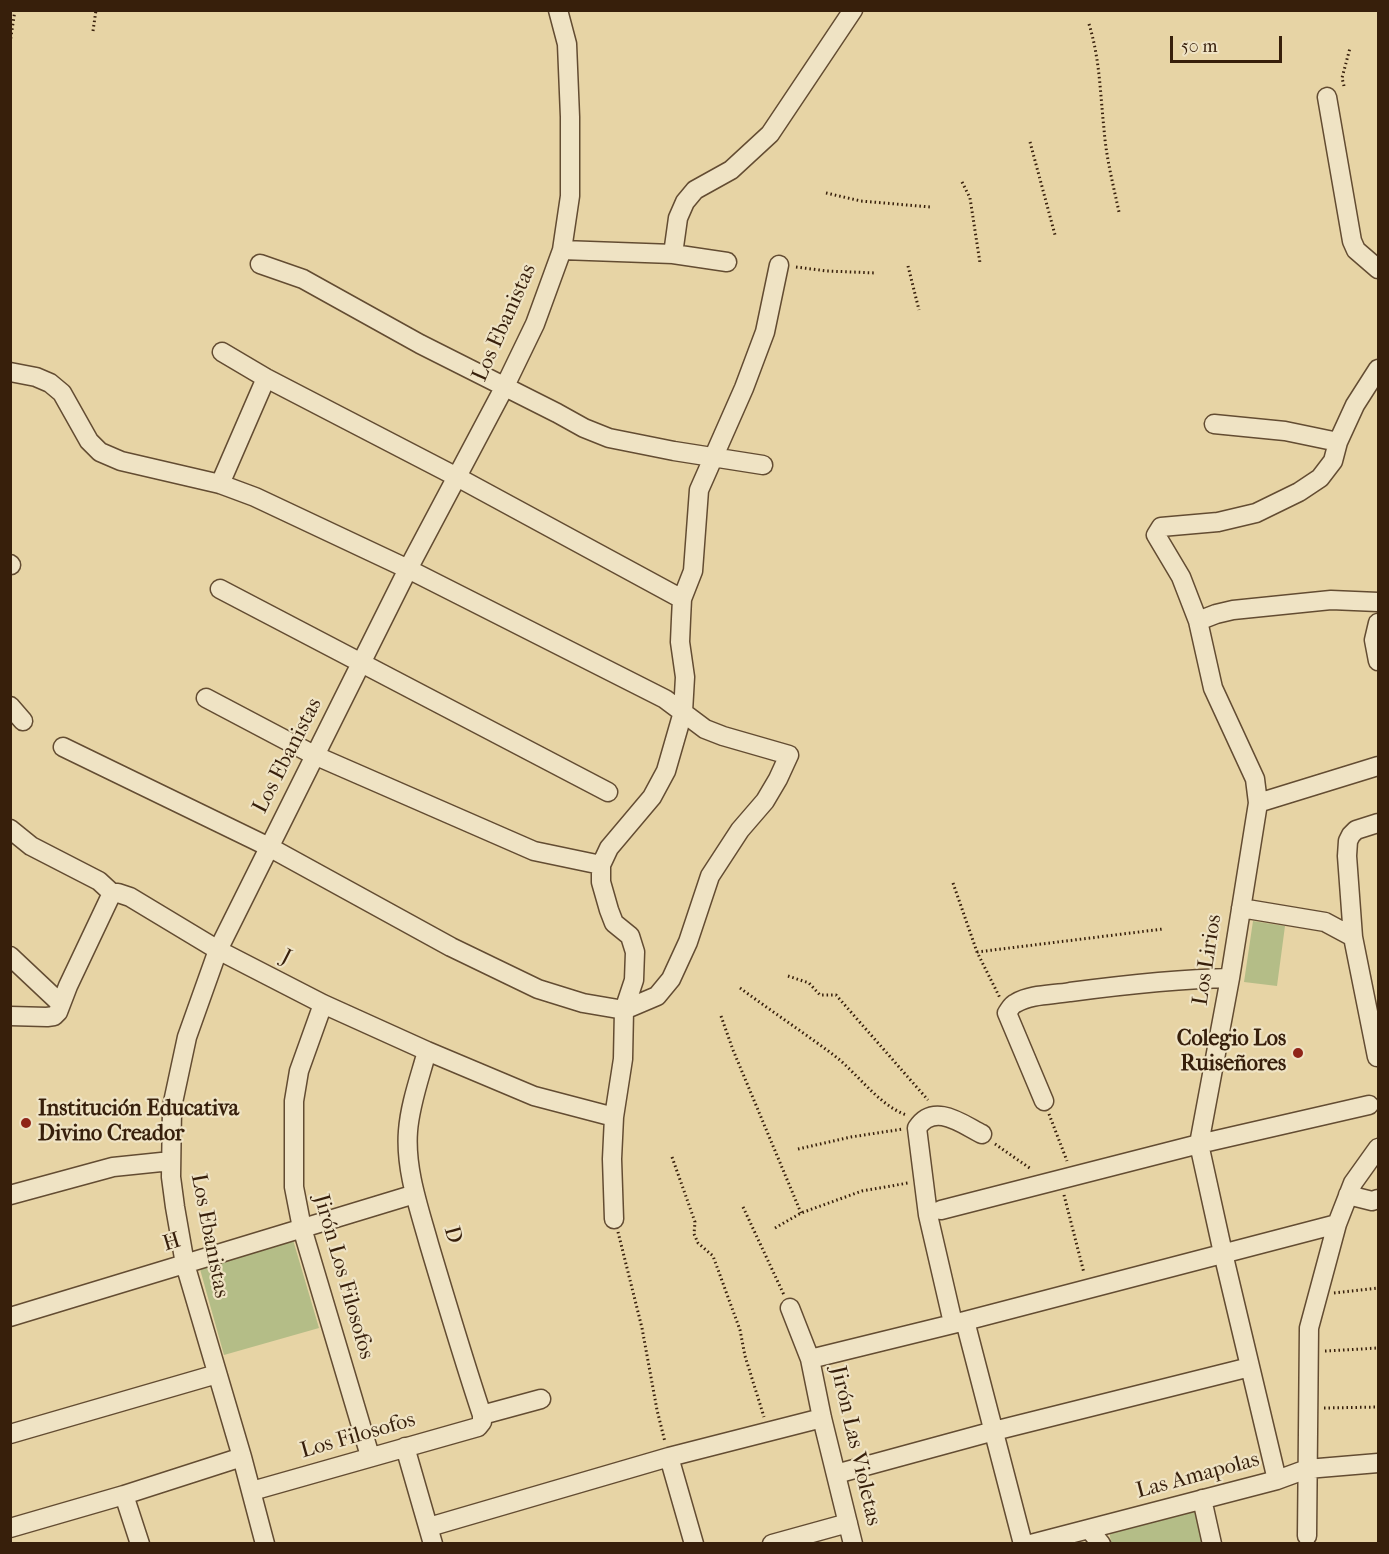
<!DOCTYPE html>
<html>
<head>
<meta charset="utf-8">
<style>
	body { margin:0 }
	#map { position:relative; width:1389px; height:1554px; overflow:hidden; background:#e7d4a5; font-family:"IM FELL French Canon",serif }
	canvas { display:block }
	.frame { position:absolute; inset:0; border:12px solid #371f0b; pointer-events:none }
	.scale { position:absolute; left:1170px; top:36px; width:112px; height:27px; box-sizing:border-box; border:3px solid #371f0b; border-top:0; padding-left:8px; font-size:18px; line-height:21px; white-space:nowrap; color:#371f0b; -webkit-text-stroke:4px #efe3c4; paint-order:stroke }
</style>
</head>
<body>
<div id="map">
<canvas width="1389" height="1554"></canvas>
<div class="frame"></div>
<div class="scale">50 m</div>
</div>
<script>
const ctx = document.querySelector('canvas').getContext('2d');
ctx.lineJoin = 'round';
function paint(path, color) { ctx.fillStyle = color; ctx.fill(path, 'evenodd'); }
function strokePath(path, color, width, dash) { ctx.strokeStyle = color; ctx.lineWidth = width; ctx.lineCap = dash ? 'butt' : 'round'; ctx.setLineDash(dash || []); ctx.stroke(path); }
function write(font, color, halo, rows, align = 'center') {
  ctx.font = font + ' "IM FELL French Canon",serif'; ctx.lineWidth = 4.5; ctx.setLineDash([]); ctx.textBaseline = 'middle'; ctx.strokeStyle = halo; ctx.fillStyle = color; for (const [text, x, y, turn = 0] of rows) {
    ctx.save(); ctx.translate(x, y); ctx.rotate((+turn || 0) * Math.PI / 180); ctx.textAlign = isNaN(turn) ? turn : align; if (halo) ctx.strokeText(text, 0, 0); ctx.fillText(text, 0, 0); ctx.restore();
  }
}
const green = new Path2D(`
	M1253 921 1285 926 1277 986 1244 982Z
	M291 1233 319 1328 224 1355 198 1262Z
	M1187 1509 1200 1513 1206 1543H1111L1109 1529Z`);
const path = new Path2D(`
	M1089 24C1100 60 1100 92 1104 129 1106 157 1113 184 1119 212
	M93 31 96 10
	M10 43 15 10
	M1344 86 1342 78 1350 48
	M1030 142 1055 235
	M962 182 970 198 980 263
	M826 193 861 201 930 207
	M908 266 919 310
	M796 267 827 271 876 273
	M953 883 977 952 1000 998
	M977 952 1163 929
	M788 976 809 983 820 995H836L928 1100
	M740 988C770 1010 801 1031 831 1053 857 1072 877 1104 906 1115
	M721 1016 733 1050 801 1213
	M1049 1114 1067 1161
	M995 1144 1031 1169
	M798 1149 851 1137 903 1129
	M672 1157 695 1222 694 1234 698 1243 713 1256 740 1330 745 1356 764 1417
	M1064 1195 1084 1273
	M743 1207 784 1295
	M775 1228 801 1213 862 1191 908 1183
	M618 1232 642 1328 657 1410 665 1442
	M1334 1293 1378 1288
	M1325 1351 1378 1348
	M1324 1408 1378 1407`);
const minor = new Path2D(`
	M1327 97 1352 241 1356 250 1378 269
	M562 250 673 254 727 262
	M673 254 678 218 685 202 695 190 731 170 770 134 853 10
	M260 264 303 279 420 344 557 413 584 428 609 438 674 451 763 465
	M222 352 266 378 457 477 682 599
	M10 372 36 377 50 383 62 393 89 441 100 452 121 461 220 484 255 497 408 569 665 699 705 729 723 736 789 755 778 779 765 801 740 830 710 876 688 942 671 979 657 996 624 1010 583 1003 538 989 451 947 269 847 63 747
	M1214 424 1285 431 1338 442
	M220 484 266 378
	M10 564 11 565
	M220 589 608 792
	M1198 621 1216 614 1233 610 1331 600 1378 602
	M1378 623 1374 640 1378 661
	M206 698 314 755 534 851 601 865
	M10 706 23 721
	M1258 803 1378 766
	M10 829 31 846 99 881 112 893
	M112 893H118L130 897 218 950 323 1004 427 1051 534 1096 614 1117
	M1241 908 1325 922 1353 937
	M10 956 61 1004
	M323 1004 299 1071 294 1101V1187L302 1228 370 1456
	M10 1016 47 1017 54 1016 58 1012 68 986 112 893
	M1377 1057 1353 937 1347 856 1348 841 1351 835 1356 830 1378 823
	M1044 1101 1007 1013C1010 1009 1011 1005 1016 1003 1031 994 1053 995 1070 992 1123 985 1176 979 1230 978
	M10 1195 113 1167 171 1161
	M1348 1195 1372 1201 1378 1199
	M941 1210 1199 1144 1369 1105
	M614 1219 612 1159 614 1117 623 1059 624 1010 634 980 635 952 630 936 614 923 609 910 601 882V865L609 848 652 797 666 771 683 712 685 677 680 642 681 619 682 599 693 571 699 490 744 388 765 332 779 265
	M790 1308 810 1359 822 1418 853 1544
	M10 1317 415 1194
	M965 1321 1023 1544
	M953 1323 928 1215 917 1128C934 1102 962 1124 982 1134
	M810 1359 965 1321 1337 1224
	M482 1415 541 1399
	M10 1434 217 1374
	M405 1447 433 1544
	M669 1457 694 1544
	M836 1474 994 1431 1250 1367
	M1277 1480 1223 1253 1199 1144 1230 978 1258 803 1255 779 1213 688 1198 621 1181 577 1156 535 1161 527 1218 522 1256 513 1299 492 1320 478 1333 461 1338 442 1355 405 1378 369
	M252 1491 478 1427 482 1422V1415C463 1358 446 1301 429 1244 419 1208 405 1169 408 1131 410 1104 420 1077 427 1051
	M124 1495 140 1544
	M1202 1499 1212 1544
	M429 1527 669 1457 822 1418
	M10 1528 124 1495 242 1457
	M1089 1529 1101 1544
	M1307 1536 1309 1328 1337 1224 1353 1183 1378 1148
	M265 1544 242 1457 185 1264 175 1207 171 1177 172 1107 187 1037 218 950 408 569 505 386 535 324 562 250 570 196V117L567 44 558 10
	M772 1544 848 1523
	M1031 1544 1277 1480 1307 1469 1378 1463`);
const markers = [
	[1298,1053,6,"#8f2418"],
	[26,1123,6,"#8f2418"]
];
const streetNames = [
	["Los Ebanistas",505,323,-66],
	["Los Ebanistas",288,756,-63],
	["J",286,958,27],
	["Los Lirios",1208,960,-81],
	["D",452,1235,74],
	["Los Ebanistas",209,1236,79],
	["H",172,1243,-17],
	["Jirón Los Filosofos",343,1277,74],
	["Los Filosofos",358,1436,-16],
	["Jirón Las Violetas",855,1446,77],
	["Las Amapolas",1198,1476,-15]
];
const poiNames = [
	["Colegio Los",1286,1040],
	["Ruiseñores",1286,1065],
	["Institución Educativa",38,1110,"left"],
	["Divino Creador",38,1135,"left"]
];
paint(green, '#b4bd87');
strokePath(minor, '#634c32', 21);
strokePath(path, '#371f0b', 3, [1.5, 3]);
strokePath(minor, '#efe3c4', 18);
for (const [x, y, r, color] of markers) { const dot = new Path2D(); dot.arc(x, y, r, 0, 2 * Math.PI); ctx.fillStyle = color; ctx.fill(dot); strokePath(dot, '#efe3c4', 2); }
write('22px', '#371f0b', '#efe3c4', streetNames);
write('bold 22px', '#371f0b', '#efe3c4', poiNames, 'right');
</script>
</body>
</html>
